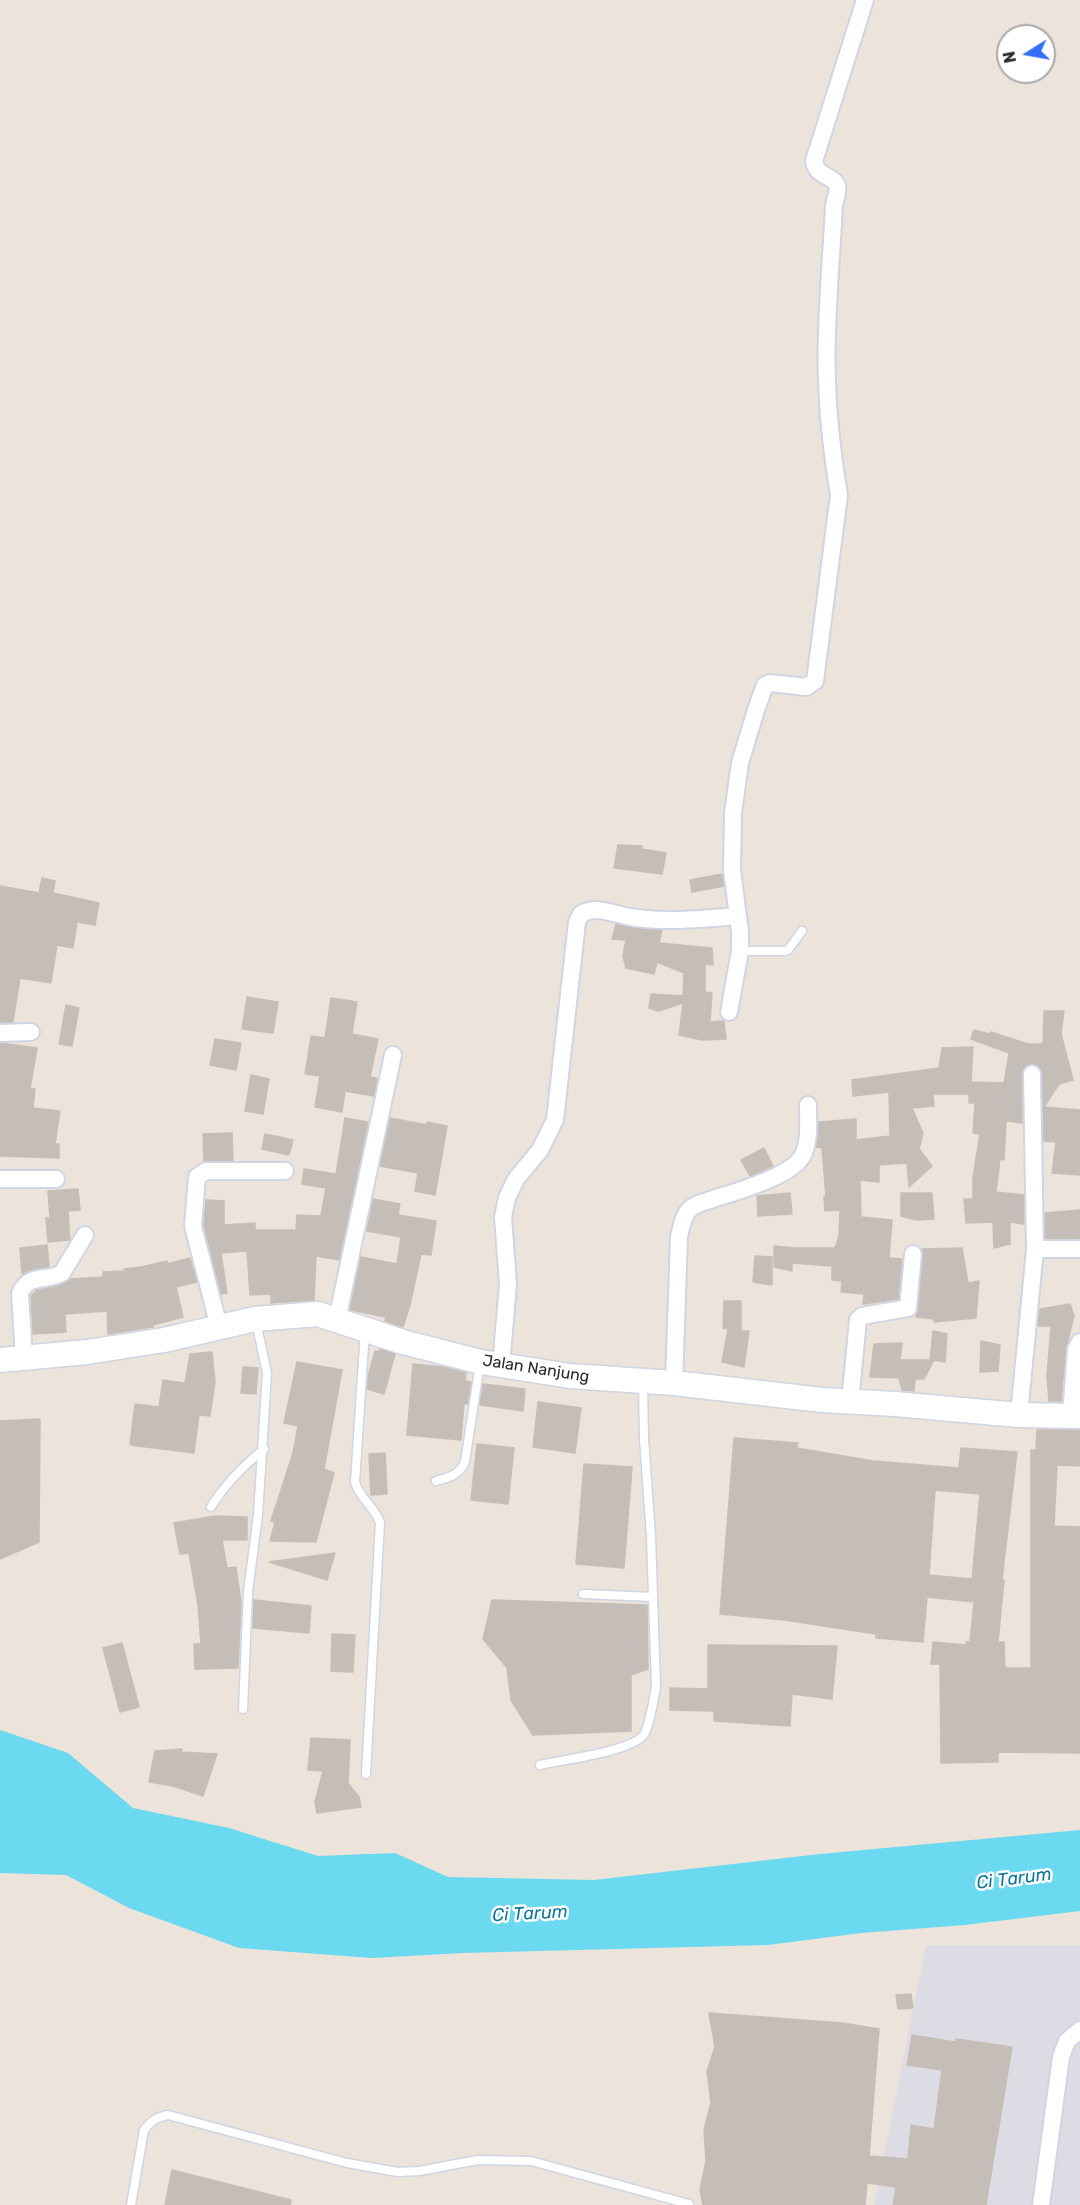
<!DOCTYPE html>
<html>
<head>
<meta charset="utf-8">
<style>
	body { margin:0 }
	#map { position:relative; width:1080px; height:2205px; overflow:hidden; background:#ece3db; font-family:Rubik,sans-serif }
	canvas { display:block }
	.north { position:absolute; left:996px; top:24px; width:60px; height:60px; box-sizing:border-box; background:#fff; border:2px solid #a9a9a9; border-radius:50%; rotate:259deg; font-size:16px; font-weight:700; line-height:24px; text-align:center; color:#292929 }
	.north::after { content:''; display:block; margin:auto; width:21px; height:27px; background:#376dfd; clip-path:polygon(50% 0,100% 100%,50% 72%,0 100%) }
</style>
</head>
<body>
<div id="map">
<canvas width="1080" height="2205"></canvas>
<div class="north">N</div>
</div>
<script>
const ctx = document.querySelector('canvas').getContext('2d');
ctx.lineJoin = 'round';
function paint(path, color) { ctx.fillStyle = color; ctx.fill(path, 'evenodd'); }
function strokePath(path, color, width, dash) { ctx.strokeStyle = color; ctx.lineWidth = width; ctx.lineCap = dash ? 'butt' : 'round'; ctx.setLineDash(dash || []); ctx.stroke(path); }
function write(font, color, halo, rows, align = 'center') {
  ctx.font = font + ' Rubik,sans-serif'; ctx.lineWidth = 5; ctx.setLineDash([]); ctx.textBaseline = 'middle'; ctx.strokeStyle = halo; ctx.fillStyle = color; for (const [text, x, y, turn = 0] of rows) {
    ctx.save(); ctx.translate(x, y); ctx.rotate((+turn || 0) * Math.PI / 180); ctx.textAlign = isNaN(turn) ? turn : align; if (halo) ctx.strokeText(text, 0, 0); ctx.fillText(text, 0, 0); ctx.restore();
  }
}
const industrial = new Path2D(`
	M926 1945H1080V2205H874Z`);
const water = new Path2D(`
	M0 1730 68 1753 133 1808 229 1828 318 1856 395 1853 448 1877 594 1880 820 1854 1080 1830V1911L965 1925 861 1933 768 1945 463 1953 372 1958 239 1948 129 1908 66 1875 0 1873Z`);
const building = new Path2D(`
	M618 845 642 846V849L666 853 662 874 614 868Z
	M722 874 724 886 692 892 690 880Z
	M42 878 55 881 53 893 99 903 95 925 77 922 73 948 57 945 51 983 20 978 13 1022H0V886L39 893Z
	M616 924 662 930 659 943 712 948 713 965 705 964V992L712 993 710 1022 724 1021 726 1039 702 1040 679 1035 683 1003 659 1011 649 1008 651 994 683 996 684 973 657 962 654 974 626 968 623 956 626 940 612 939Z
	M247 997 278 1002 273 1033 242 1029Z
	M331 998 357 1002 352 1034 378 1039 370 1077 377 1078 374 1096 345 1091 342 1112 315 1107 320 1076 305 1074 311 1036 325 1038Z
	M66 1005 79 1008 72 1046 59 1044Z
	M1044 1011H1064L1061 1034 1073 1080 1059 1084 1044 1107 1080 1110V1175L1052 1173 1056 1142 1044 1141 1042 1073 1038 1065H1027L1022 1074V1123L1006 1121 1004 1160 1000 1159 996 1192 1024 1195V1224L1010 1222V1244L994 1248 993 1222 966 1223 964 1199H973V1177L980 1134 973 1133 975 1103H969V1094H933L934 1106 912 1108 923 1133 919 1149 932 1166 909 1187 907 1163 879 1165V1182L860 1180 861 1217 892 1220 889 1258 902 1259 898 1299 863 1304 864 1294 841 1292 842 1281 832 1280V1266L792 1263V1271L774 1267V1246L796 1248H835L839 1236 840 1210 825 1211 824 1196H826L822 1148 816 1147 819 1122 856 1119V1140L890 1136 889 1092 853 1096 852 1080 939 1068 942 1048 973 1047 971 1082 1004 1083 1009 1053 971 1039 974 1030 990 1034 991 1032 1028 1044H1043Z
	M215 1039 241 1043 236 1070 210 1065Z
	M0 1043 37 1048 30 1089H35L33 1108 60 1111 55 1144H59V1158L0 1156Z
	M251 1075 269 1079 263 1114 245 1111Z
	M345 1118 368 1122 339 1260 316 1256 314 1300 271 1303V1294L250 1295 247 1251 221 1253 227 1293 221 1294 204 1225 206 1200 224 1201V1225L255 1223V1230H296L297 1215 321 1216 326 1188 302 1184 304 1169 336 1174Z
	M390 1118 427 1125V1122L447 1126 435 1195 415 1191 418 1173 380 1166Z
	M232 1133 233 1161H204L203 1134Z
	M265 1134 293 1140 289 1155 262 1149Z
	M764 1148 773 1166 750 1176 741 1160Z
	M78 1189 80 1210 68 1211 70 1240 48 1242 46 1218H50L48 1191Z
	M790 1193 792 1214 758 1216 757 1196Z
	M901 1193H932L934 1219 917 1220 901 1216Z
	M373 1199 400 1204 398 1215 436 1221 431 1255 421 1254 410 1305 403 1327 385 1321 386 1317 350 1310 361 1257 397 1264 401 1237 367 1231Z
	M1080 1210V1239H1045V1213Z
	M47 1245 49 1267 30 1270 22 1274 20 1248Z
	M962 1248 968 1283 979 1281 976 1318 934 1322V1319L916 1317 918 1309 923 1255 922 1249Z
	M755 1256 772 1257V1285L753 1282Z
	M190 1258 197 1282 176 1287 183 1317 153 1325V1327L108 1334 107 1311 65 1314 66 1332 33 1334 31 1296 37 1290 59 1286 70 1279 103 1277V1272L124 1271V1269L141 1267 167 1261V1264Z
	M724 1301H741V1331H749L744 1367 722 1362 728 1329 723 1328Z
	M1070 1304 1074 1316 1066 1348 1061 1401H1049L1047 1376 1051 1326H1038L1040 1309Z
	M933 1331 947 1334 945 1362 934 1360 924 1379H915L914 1391 902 1390 899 1378 870 1377 874 1344 902 1343 900 1360H930Z
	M981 1341 1000 1345 998 1371 980 1372Z
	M380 1349 395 1354 384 1394 367 1389 369 1373 375 1351 379 1352Z
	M212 1352 215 1382 210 1416 199 1415 194 1453 130 1445 135 1404 159 1407 163 1380 185 1383 190 1354Z
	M297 1362 342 1370 324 1469 334 1473 316 1542 270 1541 275 1522 271 1521 293 1453 298 1426 284 1423Z
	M413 1364 443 1367 466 1373 465 1381 471 1382 467 1404 464 1403 461 1440 407 1435Z
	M243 1367 258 1368 256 1394 241 1393Z
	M483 1384 525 1389 523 1411 480 1405Z
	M538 1402 581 1408 575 1453 533 1447Z
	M40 1419 39 1542 0 1559V1421Z
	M1037 1430H1080V1466L1057 1465 1054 1526 1080 1527V1753L998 1752V1762L941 1763 940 1664H931L933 1642 966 1645V1642H970L974 1602 927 1597 923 1642 876 1638V1634L784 1620 720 1614 734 1438 798 1443 797 1448 873 1461 959 1468 961 1448 1017 1452 1002 1580H1004L998 1642H1004L1005 1668H1031V1450H1036ZM935 1490 980 1494 972 1579 929 1575Z
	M477 1444 514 1448 508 1504 471 1500Z
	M385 1453 387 1494 371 1495 369 1454Z
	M584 1464 632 1467 624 1568 576 1564Z
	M215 1516 247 1517V1540H222L227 1568 236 1567 241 1602 238 1668 195 1669 194 1644H201L198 1605 189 1553 180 1554 174 1523Z
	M335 1553 327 1580 269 1562Z
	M254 1600 311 1606 309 1633 253 1628Z
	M492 1600 647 1605 648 1669 631 1675V1731L533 1735 511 1700 507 1668 483 1639Z
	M332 1634 355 1635 353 1672 331 1671Z
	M122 1643 139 1707 120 1712 103 1648Z
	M708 1645 837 1646 832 1699 792 1694 790 1726 714 1721V1711L670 1710V1688L708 1689Z
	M311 1738 350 1740 348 1783 359 1797 361 1807 317 1813 315 1802 323 1771 308 1770Z
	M182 1749 181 1752 217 1754 203 1796 173 1786 149 1782 155 1751Z
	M911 1994 913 2008 898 2009 896 1995Z
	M709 2013 842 2023 879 2029 869 2156 908 2159 911 2125 934 2129 942 2070 907 2065 912 2035 955 2042 956 2039 1012 2047 986 2205H893L896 2187 867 2183 865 2205H703L700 2190 706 2161 704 2130 711 2103 707 2071 715 2047Z
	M172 2170 291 2200 290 2205H165Z`);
const service = new Path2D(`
	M740 951H784L788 950 802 931
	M365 1330 355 1482C359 1498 374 1506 380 1522L366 1774
	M436 1481C450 1477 458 1476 465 1462L480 1363
	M211 1507C225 1484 243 1466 264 1449
	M583 1594 653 1597
	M243 1709 248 1592 258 1515 267 1373 256 1322
	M540 1765C561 1760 636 1751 645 1733 651 1719 653 1702 656 1687L651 1536 644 1439 643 1382
	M131 2205 144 2130C151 2121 157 2117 168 2115L347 2163 398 2172 419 2171 478 2160 531 2161 689 2204`);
const minor = new Path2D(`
	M729 1012 740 951V932L732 870 733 813 740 763 756 710 765 685 770 683 806 687 815 681 839 495C830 442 825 388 827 334 828 291 832 248 834 205 835 200 839 190 837 185 832 174 817 178 814 161L865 0
	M0 1033 31 1032
	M0 1179H56
	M1035 1249H1080
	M337 1320 393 1055
	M219 1327 193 1226 197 1177 206 1171H285
	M24 1359 20 1293C29 1273 47 1282 62 1273L85 1235
	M501 1366 508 1284 503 1217 507 1198 516 1179 540 1150 555 1120 577 922 581 914C597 905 613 914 630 917 666 923 702 919 738 916
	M674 1383 679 1237C681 1228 682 1219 688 1211 694 1204 705 1202 713 1199 735 1192 793 1176 803 1155 810 1140 808 1121 808 1105
	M850 1402 858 1320 862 1316 908 1308 913 1254
	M1019 1415 1035 1249 1032 1074
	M1071 1415 1076 1349 1080 1342
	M1041 2205 1061 2057 1067 2041 1080 2030`);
const secondary = new Path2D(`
	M0 1360 87 1352 164 1340 255 1319 318 1314 403 1342 481 1362 570 1376 674 1383 822 1400 895 1404 1019 1415 1080 1416`);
const streetNames = [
	["Jalan Nanjung",536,1369,9]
];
const waterNames = [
	["Ci Tarum",1014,1879,-7],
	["Ci Tarum",530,1914,-3]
];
paint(industrial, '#dddce4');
paint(water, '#6bd9f0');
paint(building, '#c4bdb8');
strokePath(building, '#c7bfb5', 1.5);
strokePath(service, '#d0d5e3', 11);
strokePath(minor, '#d0d5e3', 20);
strokePath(secondary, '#d0d5e3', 27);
strokePath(service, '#fff', 8);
strokePath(minor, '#fff', 16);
strokePath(secondary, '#fff', 24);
write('16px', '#292929', '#fff', streetNames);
write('italic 18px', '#0b779c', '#fff', waterNames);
</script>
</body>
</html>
